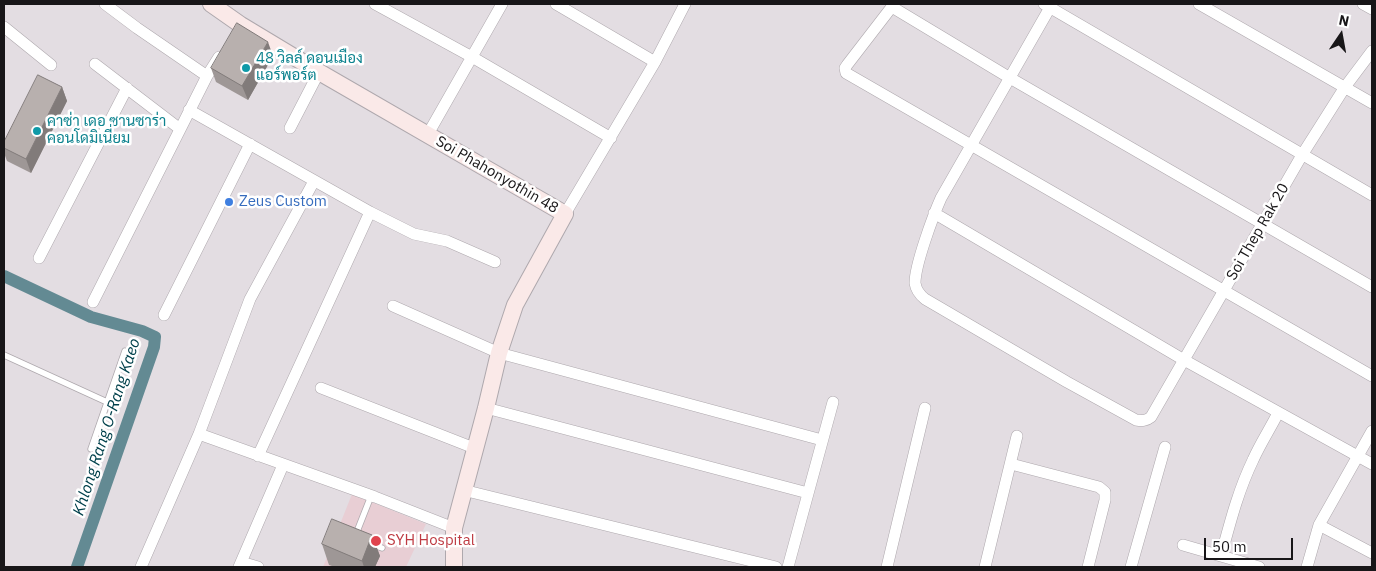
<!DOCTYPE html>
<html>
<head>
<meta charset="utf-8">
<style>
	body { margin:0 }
	#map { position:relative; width:1376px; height:571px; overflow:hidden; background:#e3dde2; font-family:"IBM Plex Sans",sans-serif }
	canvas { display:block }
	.frame { position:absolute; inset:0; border:5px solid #181618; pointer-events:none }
	.north { position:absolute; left:1316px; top:10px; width:50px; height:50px; -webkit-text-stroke:4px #fff; paint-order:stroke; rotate:12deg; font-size:14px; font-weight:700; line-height:20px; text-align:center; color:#181618 }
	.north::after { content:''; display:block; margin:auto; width:18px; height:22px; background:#181618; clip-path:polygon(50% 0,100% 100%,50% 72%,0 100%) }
	.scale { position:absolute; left:1204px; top:538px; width:89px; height:22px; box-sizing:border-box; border:2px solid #181618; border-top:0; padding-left:6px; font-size:15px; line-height:18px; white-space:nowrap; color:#181618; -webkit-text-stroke:4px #fff; paint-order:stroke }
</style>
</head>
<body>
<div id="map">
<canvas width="1376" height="571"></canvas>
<div class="frame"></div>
<div class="north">N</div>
<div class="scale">50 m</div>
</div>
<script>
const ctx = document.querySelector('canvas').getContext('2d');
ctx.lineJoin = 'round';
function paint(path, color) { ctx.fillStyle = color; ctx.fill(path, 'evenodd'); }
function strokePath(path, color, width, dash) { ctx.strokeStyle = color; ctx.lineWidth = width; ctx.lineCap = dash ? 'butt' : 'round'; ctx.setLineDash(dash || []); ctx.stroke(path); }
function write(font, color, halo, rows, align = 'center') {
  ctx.font = font + ' "IBM Plex Sans",Sarabun,sans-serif'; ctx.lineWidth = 5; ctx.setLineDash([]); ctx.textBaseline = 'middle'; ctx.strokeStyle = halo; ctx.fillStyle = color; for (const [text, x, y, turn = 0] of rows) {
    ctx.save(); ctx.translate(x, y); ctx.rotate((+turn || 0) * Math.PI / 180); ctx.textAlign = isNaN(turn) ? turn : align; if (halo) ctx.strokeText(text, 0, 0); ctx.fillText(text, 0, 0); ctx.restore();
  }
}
const medical = new Path2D(`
	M352 494 426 524 406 567H323Z`);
const canal = new Path2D(`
	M4 276 91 317 142 331 155 337 154 347 77 567`);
const lane = new Path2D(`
	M4 355 107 402
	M91 449 125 351
	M358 537V529L371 496
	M370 544 382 548`);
const street = new Path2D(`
	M105 4 137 28 207 76
	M375 4 472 57 611 138
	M556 4 655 62
	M894 4 847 65 845 68 846 73 1372 376
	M1044 4 1372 195
	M1052 4 941 198C933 216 915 265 915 283 916 290 920 295 925 299L1067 382 1136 420C1142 421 1146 421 1151 417L1302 155 1345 87 1372 51
	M1199 4 1372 103
	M1363 4 1372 9
	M892 7 1010 78 1372 287
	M4 27 51 65
	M95 64 180 129
	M189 110 370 212 414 234 447 241 495 262
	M290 128 319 72
	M428 134 502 4
	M934 213 1184 360 1372 464
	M565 214 655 62 685 4
	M39 258 127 88
	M93 302 207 76 219 57
	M393 306 499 353 822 440
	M164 315 250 144
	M321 388 474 448
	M486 408 808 493
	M199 434 375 497 454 528
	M258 456 370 212
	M1011 464 1099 487 1105 492V500L1088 567
	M463 490 776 567
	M1319 525 1372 553
	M1183 545 1259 567
	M1221 556C1230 523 1238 491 1253 460 1260 444 1270 429 1278 413
	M241 562 258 567
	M141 567 199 434 250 299 314 181
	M239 567 283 465
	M788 567 833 402
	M887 567 925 408
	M985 567 1017 436
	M1131 567 1165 447
	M1307 567 1319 525 1372 431`);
const secondary = new Path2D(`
	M211 4 241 25 319 72 565 214 515 305 499 353 486 408 454 528V567`);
const wall = new Path2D(`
	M273 56 248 100 216 82 211 68Z
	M62 87 67 101 31 173 7 161 4 153V142Z
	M372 535 380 556 375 567H335L329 565 322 544Z`);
const shadedWall = new Path2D(`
	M268 42 273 56 248 100 242 86Z
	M62 87 67 101 31 173 26 159Z
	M372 535 380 556 375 567H364L362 561Z`);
const building = new Path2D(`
	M237 23 268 42 242 86 211 68Z
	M38 75 62 87 26 159 4 148V142Z
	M332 519 372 535 362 561 322 544Z`);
const markers = [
	[246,68,5,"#0f9aa8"],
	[37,131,5,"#0f9aa8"],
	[229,202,5,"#3f7fe0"],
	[376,541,6,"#e0444e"]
];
const cultureNames = [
	["48 วิลล์ ดอนเมือง",256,59],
	["แอร์พอร์ต",256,76],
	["คาซ่า เดอ ซานซาร่า",47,122],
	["คอนโดมิเนี่ยม",47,139]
];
const streetNames = [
	["Soi Phahonyothin 48",497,175,30],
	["Soi Thep Rak 20",1258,232,-60]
];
const shopNames = [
	["Zeus Custom",239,202]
];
const healthNames = [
	["SYH Hospital",387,541]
];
const waterNames = [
	["Khlong Rang O-Rang Kaeo",107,427,-72]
];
paint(medical, '#e8ced4');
strokePath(canal, '#638a93', 12);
strokePath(lane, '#aea8ad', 7);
strokePath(street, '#aea8ad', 12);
strokePath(secondary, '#aea8ad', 18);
strokePath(lane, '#fff', 5.5);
strokePath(street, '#fff', 11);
strokePath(secondary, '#fae9e8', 16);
paint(wall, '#9e9796');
paint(shadedWall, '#817b7a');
paint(building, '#b8b0ae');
strokePath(building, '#817b7a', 1);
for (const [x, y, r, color] of markers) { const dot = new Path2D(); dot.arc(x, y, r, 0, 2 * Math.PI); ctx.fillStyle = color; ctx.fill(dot); strokePath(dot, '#fff', 2); }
write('15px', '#0d838f', '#fff', cultureNames, 'left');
write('15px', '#181618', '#fff', streetNames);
write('15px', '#366cbe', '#fff', shopNames, 'left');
write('15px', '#be3a42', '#fff', healthNames, 'left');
write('italic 16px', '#00404b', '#fff', waterNames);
</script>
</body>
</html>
